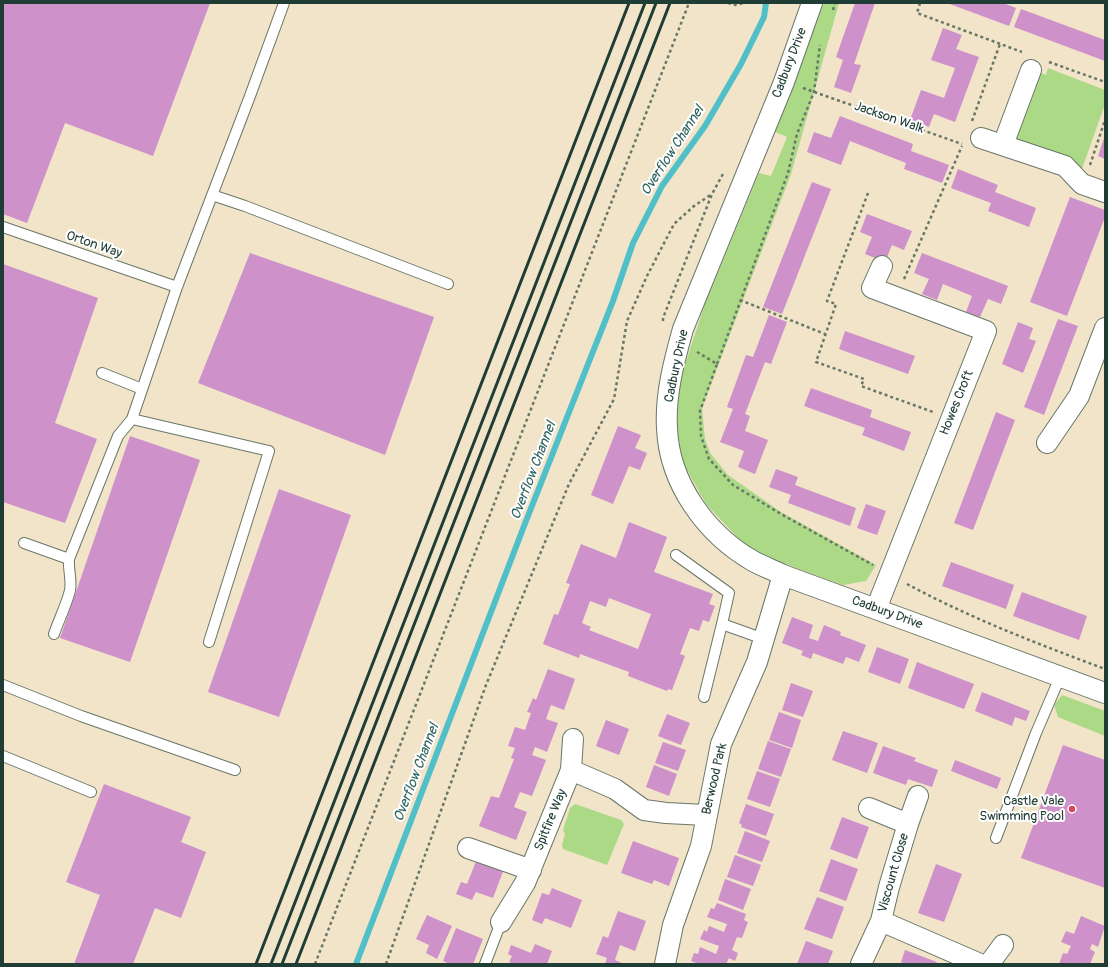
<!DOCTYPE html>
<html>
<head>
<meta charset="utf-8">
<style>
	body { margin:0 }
	#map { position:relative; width:1108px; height:967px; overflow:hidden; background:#f1e4c9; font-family:Pangolin,sans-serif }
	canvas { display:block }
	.frame { position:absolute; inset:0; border:4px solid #1f3d34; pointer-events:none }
</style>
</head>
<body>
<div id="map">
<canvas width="1108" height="967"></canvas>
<div class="frame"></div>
</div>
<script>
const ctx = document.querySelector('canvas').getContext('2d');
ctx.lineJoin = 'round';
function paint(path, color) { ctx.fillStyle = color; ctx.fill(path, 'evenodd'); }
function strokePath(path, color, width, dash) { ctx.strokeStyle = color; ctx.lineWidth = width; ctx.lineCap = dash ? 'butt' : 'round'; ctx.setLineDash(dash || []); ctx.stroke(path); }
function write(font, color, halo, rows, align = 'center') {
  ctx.font = font + ' Pangolin,sans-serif'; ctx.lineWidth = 4; ctx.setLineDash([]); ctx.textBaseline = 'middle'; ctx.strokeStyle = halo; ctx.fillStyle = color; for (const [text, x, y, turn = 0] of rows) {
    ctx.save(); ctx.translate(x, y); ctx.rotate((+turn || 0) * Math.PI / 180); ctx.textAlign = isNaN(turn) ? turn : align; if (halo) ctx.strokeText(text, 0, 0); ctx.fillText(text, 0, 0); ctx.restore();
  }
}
const green = new Path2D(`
	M824 3H839L791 174 702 408 705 439 710 453 728 475 781 512 876 565 866 581 843 585 761 555 737 542V537L706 504 682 461 677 433 672 423 677 419 678 385 704 307 701 298 704 294 711 290 759 173 771 176 787 137 773 131Z
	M1048 68 1105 90V104L1082 169 1022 144 1015 139 1039 72 1046 75Z
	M1062 695 1105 711V736L1058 717 1054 705Z
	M575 804 621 820 624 824 607 865 563 849 562 845 565 834 563 830 565 824 570 808Z`);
const stream = new Path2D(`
	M356 964 524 526 613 301 633 243 662 186 705 126 741 64 764 17 766 3`);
const building = new Path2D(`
	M3 3H210L153 156 65 123 27 223 3 214Z
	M855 3H875L854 64 861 65 851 93 834 87 843 60 836 57Z
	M947 3H1003L1016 8 1009 26Z
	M1021 9 1105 40V61L1014 27Z
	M943 28 962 35 956 49 979 57 955 122 934 114 929 127 910 120 921 90 944 98 955 68 931 60Z
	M840 116 913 144 911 151 949 165 942 183 904 169 906 163 850 141 841 165 807 152 814 132 831 138Z
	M1105 135V159L1098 156Z
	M958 169 998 185 995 192 1036 208 1029 227 988 211 991 203 951 188Z
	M812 182 831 189 782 314 763 307Z
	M1070 197 1105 210V217L1067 316 1030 302Z
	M867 214 912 231 904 250 892 245 885 262 865 254 872 237 860 232Z
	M250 253 434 317 385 455 198 383Z
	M922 253 1008 286 1001 304 988 299 980 317 966 312 972 296 943 284 937 300 922 294 929 279 914 273Z
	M3 264 98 298 55 423 97 439 65 523 3 502Z
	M769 315 787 322 771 364 765 362 745 414 750 416 745 431 768 440 755 474 738 467 744 451 720 442 733 409 727 407 746 355 753 357Z
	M1058 319 1078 326 1044 415 1024 407Z
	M1018 322 1033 328 1029 339 1036 341 1023 373 1002 364Z
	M845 331 915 356 908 374 839 349Z
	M811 388 872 410 870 417 911 432 904 451 862 435 865 428 804 406Z
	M996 412 1015 420 973 530 954 523Z
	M618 426 641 435 635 448 647 453 640 470 629 466 613 504 591 495Z
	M130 436 200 460 130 662 60 638Z
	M776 469 798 477 795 485 856 508 850 526 788 503 791 495 769 487Z
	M279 489 351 515 279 717 208 692Z
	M866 504 886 511 877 535 857 528Z
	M629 522 667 537 654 572 713 594 709 604 715 606 709 622 703 620 699 631 690 628 680 654 685 656 672 690 668 689 667 691 628 676 629 672 580 654 579 658 543 644 554 614 558 615 570 584 566 583 581 544 616 558ZM609 598 651 614 638 649 589 630 591 627 582 623 590 601 606 607Z
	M951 562 1014 585 1006 609 942 586Z
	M1022 592 1087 616 1079 640 1013 616Z
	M792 617 813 625 809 638 818 641 824 625 841 632 840 635 866 645 859 662 846 657 843 664 813 653 811 659 801 655 803 651 782 643Z
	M877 647 909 659 900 684 868 672Z
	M917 662 974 684 964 709 908 688Z
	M548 669 575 679 564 710 551 705 546 719 558 723 547 752 535 747 532 755 546 760 532 796 520 792 514 807 527 812 516 840 479 826 491 796 499 798 514 759 511 758 515 748 508 746 515 727 525 730 531 713 527 712 533 698 536 700Z
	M791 683 813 691 803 717 782 710Z
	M982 692 1030 711 1026 721 1015 717 1012 726 975 711Z
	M779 712 801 720 792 748 769 740Z
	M667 714 690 723 681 745 658 736Z
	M606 720 629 729 619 755 596 746Z
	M843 731 878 743 867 773 832 760Z
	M768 741 791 749 781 777 758 769Z
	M663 742 686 750 678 771 655 763Z
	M1063 745 1105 760V888L1021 858Z
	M883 746 916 758 914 761 938 770 932 787 908 779 906 785 873 773Z
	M955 760 1001 778 997 789 951 771Z
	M654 765 677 774 669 796 646 787Z
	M757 771 780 779 770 807 747 799Z
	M104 784 191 817 181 842 206 852 181 918 155 908 133 964H74L100 895 66 882Z
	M746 804 774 814 766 836 741 827 742 825 739 823Z
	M842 817 869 827 857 859 830 849Z
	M745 831 770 841 762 862 737 853Z
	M633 841 679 858 669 886 654 880 652 884 621 873Z
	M735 855 761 865 753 886 727 877Z
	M477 859 504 869 493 898 476 892 472 900 456 894 461 882 467 884Z
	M831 859 858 869 846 901 819 891Z
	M936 864 962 874 944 922 918 913Z
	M725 879 751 889 743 910 718 900Z
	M552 888 582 900 571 928 545 918 542 924 532 920 542 893 549 895Z
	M817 897 844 907 832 939 804 929Z
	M717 903 746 914 744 920 748 922 742 938 737 937 732 950 738 953 735 961 729 958 726 964H699L691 961 694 953 698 954 700 947 716 954 719 946 700 939 704 930 707 932 709 926 724 932 727 924 707 917 711 908 714 909Z
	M618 911 646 921 635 951 620 945 615 960 624 964H605L607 958 596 954 603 936 608 938Z
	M427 915 452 926 437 959 426 953 429 945 416 939Z
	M1081 916 1105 926 1098 947 1092 944 1090 949 1095 952 1090 964H1059L1063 953 1067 954 1071 946 1061 942 1066 931 1074 934Z
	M456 928 483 939 473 964H450L443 961Z
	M806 941 833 951 828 964H797Z
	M535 944 552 951 547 964H514L509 962 512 956 508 954 511 945 531 953Z
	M905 950 937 962 936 964H906L901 962Z`);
const path = new Path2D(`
	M728 3 735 5 744 3
	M920 3 917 13 1022 52
	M833 10 835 3
	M1049 62 1105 82
	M803 88 962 144
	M972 121 1000 44
	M1090 165 1105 120
	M868 193 827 301 836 304 816 362 864 379 861 386 933 412
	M904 279 962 146
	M740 300 825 334
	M663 321V318L712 194 723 174
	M697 352 717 364 700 411 701 436 709 459 733 485 781 514 873 565
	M717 364 788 173 797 134 814 92 820 45
	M907 584C970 618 1038 644 1105 669
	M315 964 689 3
	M386 964 486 685 569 484 614 399 627 321 647 276 674 224 694 206 712 194`);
const lane = new Path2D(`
	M212 195 245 206 448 284
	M3 227 177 287
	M102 373 142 389
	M24 543 69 559
	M676 555 729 593 722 624 764 639
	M54 634C58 622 68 601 70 590 72 580 68 569 69 559L118 436 132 419
	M209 642 269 451 132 419 177 287 250 96 284 3
	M3 685 81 716 235 770
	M704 697 722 624
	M3 756 91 792
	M996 838 1036 733 1060 677
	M485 964 501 922`);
const street = new Path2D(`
	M812 3 784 82 683 329C674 361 665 395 667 428 669 483 706 534 753 561 762 566 773 570 783 575L1105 693
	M981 138 1065 166 1082 184 1105 192
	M1003 145 1031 70
	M1047 443 1079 396 1105 328
	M876 609 986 331 872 288 882 266
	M571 770 615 789 644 810 666 813 706 815
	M869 808 908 824
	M468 848 531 870
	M881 921 980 964
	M501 922 525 883 571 770 573 739
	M665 964 673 925 701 846 721 744 757 662 783 575
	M861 964 881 921 889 887 908 824 918 796
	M989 964 1003 945`);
const rail = new Path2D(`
	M256 964 629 3
	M271 964 645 3
	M282 964 656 3
	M296 964 670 3`);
const markers = [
	[1072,809,4,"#d1495b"]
];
const streetNames = [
	["Cadbury Drive",790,63,-69],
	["Jackson Walk",889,118,19],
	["Orton Way",94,245,19],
	["Cadbury Drive",677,366,-78],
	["Howes Croft",957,403,-68],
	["Cadbury Drive",887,613,20],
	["Berwood Park",715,779,-77],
	["Spitfire Way",551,820,-68],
	["Viscount Close",894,873,-74]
];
const poiNames = [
	["Castle Vale",1064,802],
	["Swimming Pool",1064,817]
];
const waterNames = [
	["Overflow Channel",673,151,-57],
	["Overflow Channel",534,471,-69],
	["Overflow Channel",417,773,-69]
];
paint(green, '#abd986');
strokePath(stream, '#51bfc7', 6);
paint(building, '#ce91ca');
strokePath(lane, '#687768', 12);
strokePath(street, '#687768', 22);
strokePath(path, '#687768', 2.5, [3, 3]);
strokePath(lane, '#fff', 10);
strokePath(street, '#fff', 20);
strokePath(rail, '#1f3d34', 3);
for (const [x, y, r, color] of markers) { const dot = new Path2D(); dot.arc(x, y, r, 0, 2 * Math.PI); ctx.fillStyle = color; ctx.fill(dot); strokePath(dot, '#fff', 1.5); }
write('13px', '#1f3d34', '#fff', streetNames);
write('13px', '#1f3d34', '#fff', poiNames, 'right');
write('italic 14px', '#2e6460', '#fff', waterNames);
</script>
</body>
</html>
